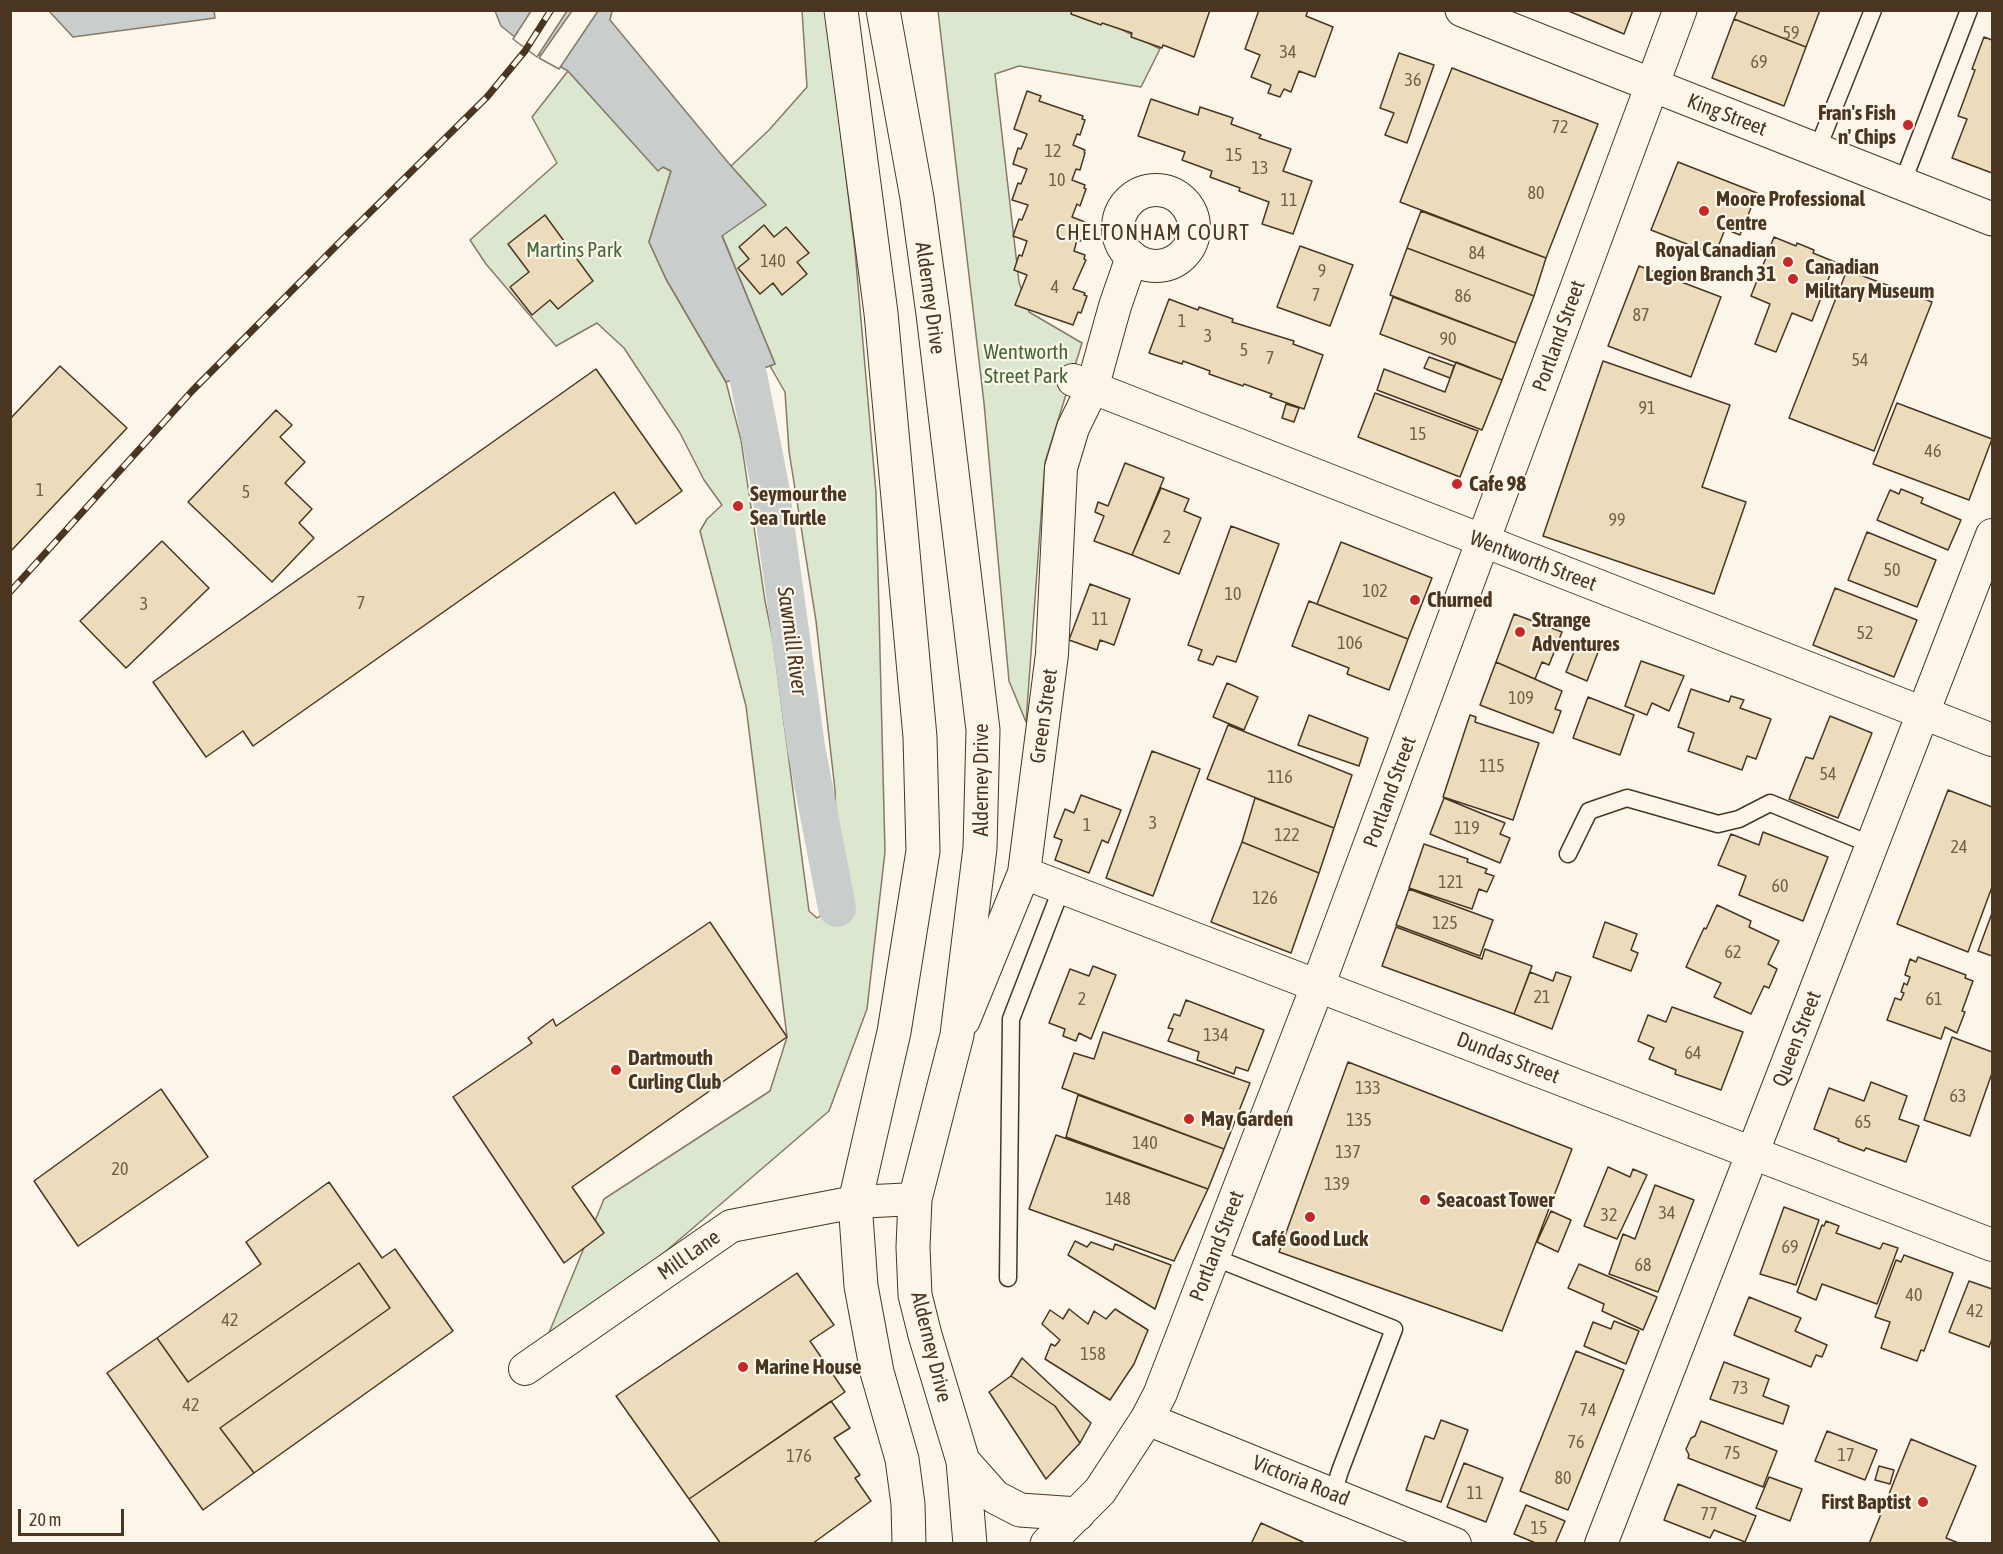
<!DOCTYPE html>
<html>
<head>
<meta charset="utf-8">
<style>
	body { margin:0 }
	#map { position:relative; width:2003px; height:1554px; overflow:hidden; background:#fbf6e9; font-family:"Asap Condensed",sans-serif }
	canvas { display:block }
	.frame { position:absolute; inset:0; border:12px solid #4a3520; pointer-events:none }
	.scale { position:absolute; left:18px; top:1509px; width:106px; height:27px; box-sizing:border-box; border:3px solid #4a3520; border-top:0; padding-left:8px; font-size:18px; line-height:21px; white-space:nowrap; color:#4a3520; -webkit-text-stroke:4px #fbf6e9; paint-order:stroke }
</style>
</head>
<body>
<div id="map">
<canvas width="2003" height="1554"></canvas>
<div class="frame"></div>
<div class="scale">20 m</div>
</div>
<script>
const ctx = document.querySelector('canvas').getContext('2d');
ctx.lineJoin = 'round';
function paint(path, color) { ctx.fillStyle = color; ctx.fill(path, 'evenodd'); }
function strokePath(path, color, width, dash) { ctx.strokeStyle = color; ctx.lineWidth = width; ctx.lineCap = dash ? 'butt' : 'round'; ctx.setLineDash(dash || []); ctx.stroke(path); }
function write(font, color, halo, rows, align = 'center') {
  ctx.font = font + ' "Asap Condensed",sans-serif'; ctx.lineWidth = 4.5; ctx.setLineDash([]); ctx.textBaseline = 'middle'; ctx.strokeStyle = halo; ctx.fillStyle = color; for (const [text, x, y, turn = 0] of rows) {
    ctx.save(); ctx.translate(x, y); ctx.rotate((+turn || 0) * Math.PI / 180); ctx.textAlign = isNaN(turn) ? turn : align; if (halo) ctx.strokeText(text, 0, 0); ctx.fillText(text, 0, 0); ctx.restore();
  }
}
const green = new Path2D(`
	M802 11H826L855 251 876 493 885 852 867 1009 829 1111 537 1362 604 1199 770 1091 787 1037 746 706 700 531 707 519 722 505 704 480 680 433 624 348 597 323 556 346 486 264 470 240 557 163 532 117 568 71 658 170 663 167 671 171 649 242 666 279 726 382 741 440 765 601 773 640 809 911 817 918 830 909 838 888 835 790 816 621 789 451 785 392 770 366 775 364 722 235 766 205 731 166 769 130 807 87Z
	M938 11H1085L1160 49 1141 87 1019 66 995 74 1019 282 1029 312 1082 343 1045 462 1026 722 1009 681 984 403Z`);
const water = new Path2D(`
	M214 10 215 18 73 37 49 11Z
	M495 11H612L610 20 731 166 766 205 722 236 775 364 726 382 666 279 649 242 671 171 663 167 658 171 568 71 531 50 501 26Z`);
const pier = new Path2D(`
	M531 11H567L537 57 513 39Z
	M572 11H598L559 69 539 58Z`);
const canal = new Path2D(`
	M748 375 770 486 806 747 837 908`);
const building = new Path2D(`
	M1072 10H1210L1194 57 1163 45 1162 48 1131 37 1132 33 1102 23 1101 25 1071 14Z
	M1259 10H1308L1306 16 1333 27 1315 77 1299 71 1291 92 1284 89 1280 97 1268 93 1271 85 1251 77 1260 55 1245 49Z
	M1566 10H1633L1624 34Z
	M1738 10H1820L1806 47 1734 19Z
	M1734 19 1806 47 1784 106 1712 78Z
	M1984 37 1992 40V173L1952 158 1967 119 1958 116 1975 70 1972 69Z
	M1399 53 1434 65 1407 143 1385 135 1394 113 1380 108Z
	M1452 68 1598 124 1546 258 1400 202Z
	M1027 91 1041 96 1039 101 1083 116 1082 119 1085 120 1080 135 1077 134 1073 145 1085 150 1084 152 1085 153 1080 170 1076 169 1072 180 1085 185 1084 188 1086 189 1080 206 1077 204 1072 217 1085 222 1084 224 1086 225 1081 241 1077 240 1074 251 1085 255 1084 259 1086 260 1073 289 1085 293 1084 295 1087 296 1081 313 1078 312 1073 325 1015 305 1027 275 1014 270 1019 255 1022 256 1027 241 1013 236 1019 219 1022 220 1028 205 1012 200 1018 183 1021 184 1027 169 1013 164 1018 148 1021 149 1027 134 1014 129Z
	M1151 99 1198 115 1200 107 1233 118 1231 124 1261 135 1259 138 1291 149 1283 171 1312 181 1293 234 1262 224 1269 202 1239 191 1240 188 1210 177 1212 171 1182 160 1185 152 1138 136Z
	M1678 162 1757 193 1740 235 1725 229 1715 255 1651 230Z
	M1421 211 1546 258 1534 296 1407 248Z
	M545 215 593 281 558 309 550 300 532 315 510 287 529 272 508 244Z
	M764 225 774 237 786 227 809 253 797 262 807 274 782 295 773 283 760 294 738 268 749 259 739 247Z
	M1774 237 1796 246 1797 243 1814 250 1813 253 1835 262 1812 321 1792 313 1776 352 1755 344 1770 304 1751 296Z
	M1300 246 1353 265 1330 326 1277 307Z
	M1407 248 1534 296 1516 343 1390 295Z
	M1639 266 1721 297 1691 377 1608 346Z
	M1847 270 1932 302 1874 451 1789 418Z
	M1393 297 1516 343 1502 380 1380 334Z
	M1169 299 1198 310 1199 307 1233 319 1232 322 1294 341 1293 344 1323 355 1304 409 1270 397 1272 394 1244 384 1243 386 1209 374 1210 371 1183 361 1182 364 1149 353Z
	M1429 357 1454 366 1450 378 1424 368Z
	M1603 361 1730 405 1702 487 1746 502 1714 594 1543 536Z
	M1456 362 1502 380 1482 430 1377 390 1384 369 1445 392Z
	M60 366 127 428 10 552V419Z
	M596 369 682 491 636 524 614 492 253 746 243 731 206 757 153 682Z
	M1375 393 1478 431 1460 477 1358 437Z
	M1897 403 1992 439 1969 500 1873 464Z
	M1286 404 1299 408 1294 422 1282 418Z
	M276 410 292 425 280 437 305 462 285 483 312 509 299 523 314 538 272 582 188 502Z
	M1125 463 1164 478 1132 555 1094 541 1104 516 1095 512 1098 502 1108 506Z
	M1161 488 1189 499 1184 511 1201 518 1179 574 1132 555Z
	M1901 489 1923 498 1921 503 1961 520 1948 550 1877 520 1890 490 1899 494Z
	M1231 526 1279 544 1236 662 1217 656 1213 665 1198 660 1202 650 1188 645Z
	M1867 532 1936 560 1917 607 1848 580Z
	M162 541 209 588 126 668 80 621Z
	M1341 542 1432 578 1408 639 1317 604Z
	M1090 584 1130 599 1114 645 1100 640 1097 650 1069 640Z
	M1835 588 1917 620 1894 677 1813 645Z
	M1309 601 1408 639 1389 690 1347 674 1349 668 1292 646Z
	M1514 614 1562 632 1549 665 1542 662 1535 679 1496 662Z
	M1579 639 1600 647 1587 681 1566 672Z
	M1641 661 1684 676 1669 711 1652 703 1647 715 1625 706Z
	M1496 662 1562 691 1555 709 1561 711 1553 733 1480 705Z
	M1227 683 1258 697 1244 730 1213 717Z
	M1691 689 1729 702 1731 696 1744 700 1740 708 1771 719 1756 759 1747 756 1742 770 1688 751 1694 733 1678 727Z
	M1588 697 1634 715 1620 755 1573 738Z
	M1309 715 1368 738 1359 766 1298 745Z
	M1470 715 1476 717 1475 722 1539 743 1513 820 1443 797Z
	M1830 716 1872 733 1838 818 1789 799 1806 757 1813 759Z
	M1228 725 1352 775 1334 828 1207 779Z
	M1152 751 1200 769 1153 896 1106 878Z
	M1948 790 1992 807V887L1968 952 1897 924Z
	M1081 795 1121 810 1108 843 1102 840 1089 873 1055 860 1062 840 1054 837 1065 809 1074 813Z
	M1255 798 1334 828 1319 873 1242 842Z
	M1444 798 1505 823 1500 834 1510 838 1500 863 1430 834Z
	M1763 832 1828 857 1803 921 1739 895 1746 876 1718 865 1731 834 1759 845Z
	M1242 842 1319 873 1291 953 1211 922Z
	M1424 844 1468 859 1467 862 1487 869 1485 873 1494 876 1487 892 1479 889 1472 909 1409 888Z
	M1409 889 1493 920 1480 956 1396 925Z
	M1717 905 1751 921 1749 927 1779 941 1768 964 1777 969 1769 988 1764 986 1751 1014 1714 997 1721 983 1686 967 1704 928 1706 929Z
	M1992 913V956L1978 951Z
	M710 922 787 1037 572 1187 604 1233 564 1263 453 1097 532 1043 528 1038 553 1019 556 1026Z
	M1605 922 1637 934 1631 950 1638 953 1631 971 1593 957Z
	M1396 927 1482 959 1485 949 1532 966 1514 1014 1382 966Z
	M1918 957 1966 975 1965 978 1973 981 1962 1011 1965 1012 1957 1033 1945 1027 1941 1039 1887 1020 1895 998 1901 1000 1904 993 1901 992 1904 983 1907 985 1910 977 1905 975 1910 959 1916 962Z
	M1093 966 1116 975 1091 1039 1079 1033 1076 1041 1063 1036 1065 1029 1049 1023 1070 969 1089 976Z
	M1530 972 1553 981 1556 972 1571 977 1552 1029 1514 1014Z
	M1186 1000 1264 1030 1248 1071 1236 1067 1234 1074 1197 1060 1199 1052 1168 1041 1173 1029 1168 1028 1174 1014 1180 1016Z
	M1672 1007 1743 1032 1721 1090 1675 1074 1676 1070 1649 1059 1654 1048 1638 1041 1648 1015 1666 1022Z
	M1103 1032 1250 1083 1224 1149 1062 1088 1074 1053 1094 1059Z
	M1952 1037 1992 1052V1073L1970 1136 1924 1120Z
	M1348 1062 1572 1149 1502 1331 1279 1252Z
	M1871 1082 1907 1096 1899 1119 1919 1126 1906 1162 1866 1148 1864 1151 1838 1141 1839 1139 1814 1129 1829 1088 1864 1101Z
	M161 1089 208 1157 78 1246 34 1181Z
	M1078 1095 1224 1149 1208 1189 1066 1137Z
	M1056 1135 1208 1189 1174 1261 1029 1209Z
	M1608 1167 1630 1177 1633 1169 1647 1175 1617 1239 1584 1226Z
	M329 1182 382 1258 395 1249 453 1331 254 1473 220 1428 390 1308 359 1263 188 1382 157 1338 261 1264 246 1242Z
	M1655 1185 1694 1200 1658 1292 1609 1274 1623 1234 1635 1239Z
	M1784 1207 1819 1220 1796 1285 1760 1274Z
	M1551 1211 1571 1220 1558 1252 1537 1242Z
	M1826 1221 1839 1226 1836 1233 1880 1249 1883 1243 1898 1248 1877 1304 1822 1284 1816 1300 1797 1292 1822 1225 1824 1226Z
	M1075 1241 1087 1247 1091 1242 1113 1250 1115 1244 1171 1265 1155 1309 1068 1255Z
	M1904 1255 1953 1273 1924 1351 1921 1350 1917 1361 1881 1348 1890 1322 1875 1317 1896 1260 1901 1262Z
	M359 1263 390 1308 220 1428 254 1473 203 1510 107 1373 157 1338 188 1382Z
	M1579 1264 1657 1297 1643 1330 1602 1311 1604 1304 1568 1288Z
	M797 1273 834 1325 810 1341 845 1392 689 1499 616 1396Z
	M1969 1281 1992 1289V1339L1989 1347 1949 1332Z
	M1749 1297 1801 1318 1795 1331 1827 1345 1822 1357 1816 1355 1811 1367 1734 1335Z
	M1069 1309 1088 1324 1094 1311 1106 1319 1115 1309 1148 1330 1134 1364 1110 1400 1045 1359 1051 1344 1055 1346 1060 1340 1042 1324 1050 1310 1063 1319Z
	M1614 1321 1639 1331 1626 1364 1584 1346 1593 1322 1611 1329Z
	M1576 1351 1624 1370 1568 1510 1520 1491Z
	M1022 1358 1091 1423 1080 1443 1055 1406 1011 1376Z
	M1724 1362 1769 1379 1763 1396 1789 1406 1783 1424 1710 1399Z
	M1011 1376 1055 1406 1080 1443 1046 1479 989 1392Z
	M831 1401 850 1428 834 1438 860 1475 855 1478 871 1501 812 1544H721L689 1499Z
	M1441 1420 1468 1430 1441 1502 1406 1490 1425 1436 1434 1439Z
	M1701 1421 1777 1451 1763 1487 1688 1458 1689 1455 1686 1449 1691 1438 1695 1436Z
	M1827 1431 1877 1450 1865 1480 1815 1461Z
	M1911 1439 1976 1466 1946 1538 1961 1544H1869Z
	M1464 1463 1503 1478 1486 1522 1447 1507Z
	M1879 1466 1894 1470 1890 1484 1875 1480Z
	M1769 1477 1802 1489 1790 1521 1756 1508Z
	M1678 1484 1756 1516 1745 1542 1714 1530 1710 1538 1664 1520Z
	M1526 1505 1565 1521 1555 1544H1538L1514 1534Z
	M1261 1523 1303 1542 1302 1544H1251Z`);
const service = new Path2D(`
	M1817 150 1873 10
	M1902 184 1969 10
	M1568 854 1589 811 1627 798 1718 824 1739 819 1770 803 1872 845
	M1213 1257 1394 1329 1340 1471 1333 1494
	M1008 1278 1011 1019 1062 887`);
const minor = new Path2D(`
	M1118 228a38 38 0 1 1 76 0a38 38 0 1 1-76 0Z
	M1073 380 1992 740
	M1024 873 1992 1245
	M964 1020 1024 873 1052 654 1061 468 1073 428 1092 389 1115 306 1132 257
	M525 1369 731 1226 855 1202 915 1199
	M1147 1419 1455 1544
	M1601 1544 1992 535`);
const tertiary = new Path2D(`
	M1462 10 1992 219
	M1047 1544 1100 1491 1147 1419 1160 1394 1318 985 1680 10`);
const secondary = new Path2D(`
	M841 10 881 313 920 737 923 851 894 1032 855 1202 861 1286 877 1372 902 1459 908 1504 909 1544
	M883 10 917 198 933 314 983 730 980 848 957 1035 915 1199 913 1247 915 1295 925 1335 963 1461 970 1544
	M963 1461 995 1497 1020 1510 1078 1514`);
const rail = new Path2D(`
	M10 592 192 391 343 239 487 97 525 51 551 10`);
const markers = [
	[1908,125,6,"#c62828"],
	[1704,211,6,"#c62828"],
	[1788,262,6,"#c62828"],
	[1793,279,6,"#c62828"],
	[1457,484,6,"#c62828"],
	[738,506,6,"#c62828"],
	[1415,600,6,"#c62828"],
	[1520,632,6,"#c62828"],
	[616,1070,6,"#c62828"],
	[1189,1119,6,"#c62828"],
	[1425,1200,6,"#c62828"],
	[1310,1217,6,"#c62828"],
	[743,1367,6,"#c62828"],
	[1923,1502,6,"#c62828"]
];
const numberNames = [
	["59",1791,33],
	["34",1288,52],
	["69",1759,62],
	["36",1413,80],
	["72",1560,127],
	["12",1053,151],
	["15",1234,155],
	["13",1260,168],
	["10",1057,180],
	["80",1536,193],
	["11",1289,200],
	["84",1477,253],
	["140",773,261],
	["9",1322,271],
	["4",1055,287],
	["7",1316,295],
	["86",1463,296],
	["87",1641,315],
	["1",1182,321],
	["3",1208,336],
	["90",1448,339],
	["5",1244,350],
	["7",1270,358],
	["54",1860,360],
	["91",1647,408],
	["15",1418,434],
	["46",1933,451],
	["1",40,490],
	["5",246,492],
	["99",1617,520],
	["2",1167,537],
	["50",1892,570],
	["102",1375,591],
	["10",1233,594],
	["7",361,603],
	["3",144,604],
	["11",1100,619],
	["52",1865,633],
	["106",1350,643],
	["109",1521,698],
	["115",1492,766],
	["54",1828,774],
	["116",1280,777],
	["3",1153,823],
	["1",1087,825],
	["119",1467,828],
	["122",1287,835],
	["24",1959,847],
	["121",1451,882],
	["60",1780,886],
	["126",1265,898],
	["125",1445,923],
	["62",1733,952],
	["21",1542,997],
	["2",1082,999],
	["61",1934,999],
	["134",1216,1035],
	["64",1693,1053],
	["133",1368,1088],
	["63",1958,1096],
	["135",1359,1120],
	["65",1863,1122],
	["140",1145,1143],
	["137",1348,1152],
	["20",120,1169],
	["139",1337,1184],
	["148",1118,1199],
	["34",1667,1213],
	["32",1609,1215],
	["69",1790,1247],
	["68",1643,1265],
	["40",1914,1295],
	["42",1975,1311],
	["42",230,1320],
	["158",1093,1354],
	["73",1740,1388],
	["42",191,1405],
	["74",1588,1410],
	["76",1576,1442],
	["75",1732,1453],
	["17",1846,1455],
	["176",799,1456],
	["80",1563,1478],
	["11",1475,1493],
	["77",1709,1514],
	["15",1539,1528]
];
const poiNames = [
	["Fran's Fish",1896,113,"right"],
	["n' Chips",1896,137,"right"],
	["Moore Professional",1716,199],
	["Centre",1716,223],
	["Royal Canadian",1776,250,"right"],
	["Legion Branch 31",1776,274,"right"],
	["Canadian",1805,267],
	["Military Museum",1805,291],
	["Cafe 98",1469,484],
	["Seymour the",750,494],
	["Sea Turtle",750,518],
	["Churned",1427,600],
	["Strange",1532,620],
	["Adventures",1532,644],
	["Dartmouth",628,1058],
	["Curling Club",628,1082],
	["May Garden",1201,1119],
	["Seacoast Tower",1437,1200],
	["Café Good Luck",1310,1239,"center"],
	["Marine House",755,1367],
	["First Baptist",1911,1502,"right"]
];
const streetNames = [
	["King Street",1727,115,21],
	["Alderney Drive",930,298,82],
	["Portland Street",1559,336,-70],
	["Wentworth Street",1533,561,21],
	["Green Street",1044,716,-82],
	["Alderney Drive",981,780,-90],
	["Portland Street",1390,792,-70],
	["Queen Street",1797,1039,-69],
	["Dundas Street",1508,1058,21],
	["Portland Street",1217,1246,-69],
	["Mill Lane",689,1255,-35],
	["Alderney Drive",931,1347,76],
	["Victoria Road",1301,1481,22]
];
const parkNames = [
	["Martins Park",574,250],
	["Wentworth",1026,352],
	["Street Park",1026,376]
];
const neighbourhoodNames = [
	["CHELTONHAM COURT",1153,233]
];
const waterNames = [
	["Sawmill River",792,641,82]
];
paint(green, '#dce7d0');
strokePath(green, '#887966', 1.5);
paint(water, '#c9cecd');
strokePath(water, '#887966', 1.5);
paint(pier, '#fbf6e9');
strokePath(pier, '#887966', 1.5);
strokePath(canal, '#c9cecd', 38);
paint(building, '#ecdcbc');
strokePath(building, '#4a3520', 1.5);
strokePath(service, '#4a3520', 19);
strokePath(minor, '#4a3520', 34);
strokePath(tertiary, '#4a3520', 35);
strokePath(secondary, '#4a3520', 35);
strokePath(service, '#fbf6e9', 16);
strokePath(minor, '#fbf6e9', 32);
strokePath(tertiary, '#fbf6e9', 33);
strokePath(secondary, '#fbf6e9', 33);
strokePath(rail, '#4a3520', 7);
strokePath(rail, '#fbf6e9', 4.5, [14]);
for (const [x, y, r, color] of markers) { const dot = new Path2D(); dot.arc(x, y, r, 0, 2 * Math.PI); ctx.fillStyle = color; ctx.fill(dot); strokePath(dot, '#fbf6e9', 2); }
write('18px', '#725f47', null, numberNames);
write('bold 21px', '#4a3520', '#fbf6e9', poiNames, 'left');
write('21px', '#4a3520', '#fbf6e9', streetNames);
write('21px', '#436837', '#fbf6e9', parkNames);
ctx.letterSpacing = '1.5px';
write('22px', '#4a3520', '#fbf6e9', neighbourhoodNames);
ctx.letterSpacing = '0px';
write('italic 22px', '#4a3520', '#fbf6e9', waterNames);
</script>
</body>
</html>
